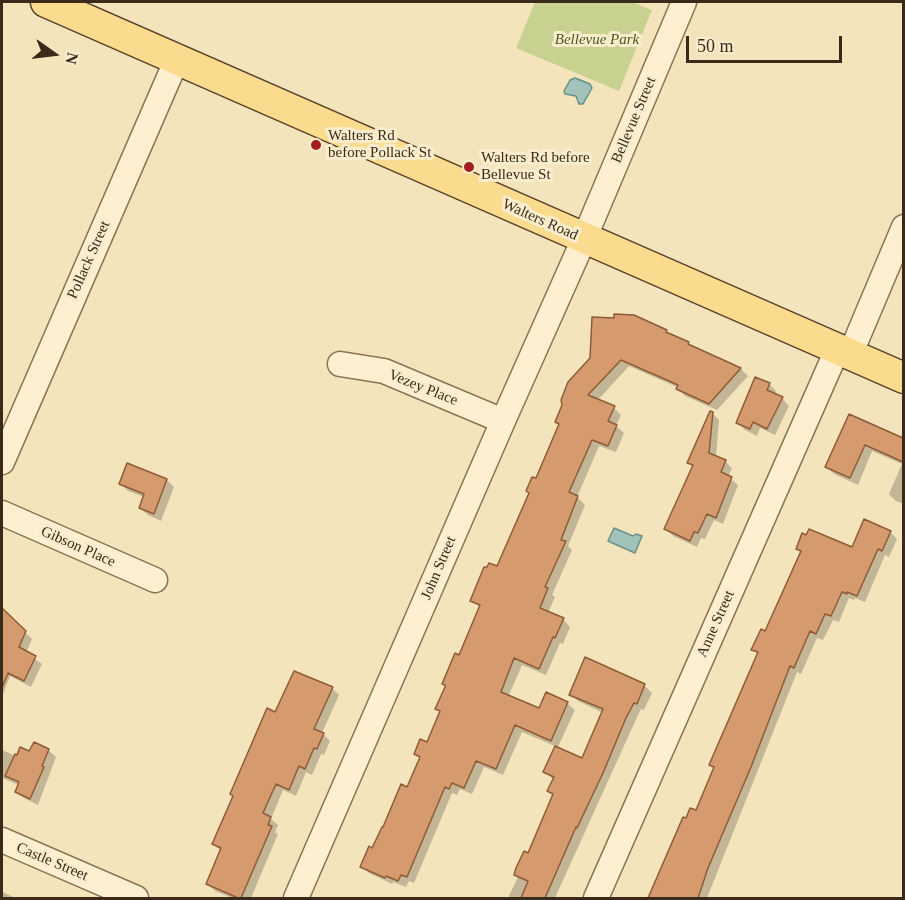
<!DOCTYPE html>
<html>
<head>
<meta charset="utf-8">
<style>
	body { margin:0 }
	#map { position:relative; width:905px; height:900px; overflow:hidden; background:#f3e4bc; font-family:Georgia,serif }
	canvas { display:block }
	.frame { position:absolute; inset:0; border:3px solid #3a2a1a; pointer-events:none }
	.north { position:absolute; left:24px; top:24px; width:60px; height:60px; -webkit-text-stroke:4px #f9edcd; paint-order:stroke; rotate:104deg; font-size:16px; font-weight:700; line-height:24px; text-align:center; color:#3a2a1a }
	.north::after { content:''; display:block; margin:auto; width:21px; height:27px; background:#3a2a1a; clip-path:polygon(50% 0,100% 100%,50% 72%,0 100%) }
	.scale { position:absolute; left:686px; top:36px; width:156px; height:27px; box-sizing:border-box; border:3px solid #3a2a1a; border-top:0; padding-left:8px; font-size:18px; line-height:21px; white-space:nowrap; color:#3a2a1a; -webkit-text-stroke:4px #f9edcd; paint-order:stroke }
</style>
</head>
<body>
<div id="map">
<canvas width="905" height="900"></canvas>
<div class="frame"></div>
<div class="north">N</div>
<div class="scale">50 m</div>
</div>
<script>
const ctx = document.querySelector('canvas').getContext('2d');
ctx.lineJoin = 'round';
function paint(path, color) { ctx.fillStyle = color; ctx.fill(path, 'evenodd'); }
function strokePath(path, color, width, dash) { ctx.strokeStyle = color; ctx.lineWidth = width; ctx.lineCap = dash ? 'butt' : 'round'; ctx.setLineDash(dash || []); ctx.stroke(path); }
function write(font, color, halo, rows, align = 'center') {
  ctx.font = font + ' Georgia,serif'; ctx.lineWidth = 6; ctx.setLineDash([]); ctx.textBaseline = 'middle'; ctx.strokeStyle = halo; ctx.fillStyle = color; for (const [text, x, y, turn = 0] of rows) {
    ctx.save(); ctx.translate(x, y); ctx.rotate((+turn || 0) * Math.PI / 180); ctx.textAlign = isNaN(turn) ? turn : align; if (halo) ctx.strokeText(text, 0, 0); ctx.fillText(text, 0, 0); ctx.restore();
  }
}
const green = new Path2D(`
	M535 2H632L652 10 619 91 516 48Z`);
const water = new Path2D(`
	M575 78 590 84 592 88 583 104H579L576 96 565 94 564 91 570 80Z
	M614 528 633 536 636 534 642 536 635 553 608 541Z`);
const shadow = new Path2D(`
	M666 331 693 348 741 369 748 376 717 410 685 396 679 388 629 366 597 401 614 408 621 415 616 426 624 433 616 452 599 446 577 497 585 505 568 546 572 550 552 595 555 597 548 613 563 619 570 627 563 644 560 643 546 675 522 665 508 697 540 710 567 703 575 710 557 749 582 760 603 713 578 701 571 694 586 659 645 686 652 693 644 710 641 709 633 726 555 898H508L518 877 516 875 529 855 554 796 549 791 554 780 545 772 557 747 522 732 503 775 484 767 472 794 460 789 457 795 452 793 414 883 409 881 406 887 393 882 392 884 369 873 362 866 408 789 421 759 416 754 428 744 441 713 437 709 481 608 471 600 498 568 560 426 556 422 570 382Z
	M769 384 776 391 775 395 782 398 789 406 775 435 760 428 757 436 745 430 738 423Z
	M712 413 719 420 716 457 725 461 732 468 728 477 738 485 723 524 714 520 705 539 701 538 697 547 673 536 666 529 693 467 689 463Z
	M850 416 904 439V504L896 501 889 494 902 464 872 451 858 485 834 474 827 467Z
	M128 465 167 480 174 487 161 521 148 515 140 508 144 497 128 491 121 484Z
	M890 532 897 539 889 557 885 555 865 602 855 598 854 600 849 598 839 622 833 620 823 640 817 638 801 674 797 672 707 898H650L687 820 697 812 715 769 711 765 759 655 753 649 766 633 802 553 797 548 853 549Z
	M2 615 12 620 32 639 26 653 42 664 31 687 10 676 2 697Z
	M332 688 339 695 322 733 330 741 324 755 321 754 312 775 306 772 296 796 283 790 271 819 278 825 275 832 278 834 251 898H232L215 891 207 883 221 851 213 844 276 714Z
	M2 750 18 757 48 750 56 757 38 805 24 798 16 791 19 785 2 778Z
	M2 892 16 898H2Z`);
const building = new Path2D(`
	M614 314 634 315 667 330 666 332 689 342 688 344 741 368 709 404 676 389 678 385 621 360 588 395 615 406 608 421 617 425 608 446 592 440 569 492 578 496 561 540 566 541 545 587 548 588 540 608 564 618 555 638 553 637 539 669 514 658 501 692 539 708 546 692 568 702 551 741 515 725 496 769 476 761 464 788 452 783 449 789 445 787 407 877 401 875 398 881 386 876 385 878 360 867 369 846 372 848 382 827H383L401 784 407 787 420 757 414 754 420 739 427 742 440 711 435 709 445 687V685L442 684 455 653 459 655 480 605 470 601 484 567H487L489 563 497 566 529 493 526 491 532 477 536 478 559 424 555 422 562 405 561 400 568 382 590 358 592 317 614 318Z
	M755 377 770 383 767 390 783 397 767 429 753 422 750 429 736 423Z
	M710 411 713 412 709 453 726 460 721 472 732 477 716 518 707 514 698 533 694 532 690 541 664 529 693 465 687 463Z
	M849 414 903 438V462L865 445 850 478 825 467Z
	M127 463 167 479 154 514 139 508 144 494 119 484Z
	M864 519 891 531 882 551 878 549 857 596 847 592V594L842 592 831 616 825 614 816 634 810 631 794 668 790 666 751 767 708 868 698 898H648L683 817 686 818 690 808 696 810 714 767 709 765 758 652 751 650 761 629 765 631 801 551 796 549 802 533 806 535 809 529 852 547Z
	M2 608 26 631 19 647 36 656 24 681 8 673 2 688Z
	M585 657 645 684 637 704 634 703 626 718 603 773 577 828 576 827 545 898H521L528 881 514 875 516 868 524 851 528 853 553 794 547 791 554 777 543 772 555 746 582 758 603 709 569 695Z
	M294 671 333 687 314 729 324 733 317 749 314 748 305 769 299 766 289 790 276 784 263 813 271 817 268 825 272 826 241 898H238L206 884 221 848 212 844 233 796 230 794 267 708 275 712Z
	M34 742 49 749 42 766 44 767 30 799 15 792 19 782 5 776 15 754 17 755 20 747 29 751Z`);
const minor = new Path2D(`
	M850 355 904 227
	M340 364 384 371 503 421
	M2 462 177 59
	M2 513 155 580
	M2 840 136 898
	M296 898 503 421 584 239 684 2
	M596 898 837 350`);
const major = new Path2D(`
	M46 2 904 378`);
const markers = [
	[316,145,6,"#a21f1d"],
	[469,167,6,"#a21f1d"]
];
const parkNames = [
	["Bellevue Park",597,40]
];
const streetNames = [
	["Bellevue Street",634,120,-67],
	["Walters Road",540,220,24],
	["Pollack Street",89,260,-66],
	["Vezey Place",423,388,22],
	["Gibson Place",78,547,24],
	["John Street",439,568,-67],
	["Anne Street",716,624,-66],
	["Castle Street",52,862,23]
];
const poiNames = [
	["Walters Rd",328,136],
	["before Pollack St",328,153],
	["Walters Rd before",481,158],
	["Bellevue St",481,175]
];
paint(green, '#c8d18f');
paint(water, '#a1c3ba');
strokePath(water, '#679288', 1.5);
paint(shadow, '#0003');
paint(building, '#d59b6e');
strokePath(building, '#8e5b37', 1.5);
strokePath(minor, '#8c7354', 27);
strokePath(major, '#594029', 33);
strokePath(minor, '#fcf0d0', 24);
strokePath(major, '#fbdc8f', 30);
for (const [x, y, r, color] of markers) { const dot = new Path2D(); dot.arc(x, y, r, 0, 2 * Math.PI); ctx.fillStyle = color; ctx.fill(dot); strokePath(dot, '#f9edcd', 2); }
write('italic 15px', '#48581f', '#f9edcd', parkNames);
write('15px', '#3a2a1a', '#f9edcd', streetNames);
write('15px', '#3a2a1a', '#f9edcd', poiNames, 'left');
</script>
</body>
</html>
